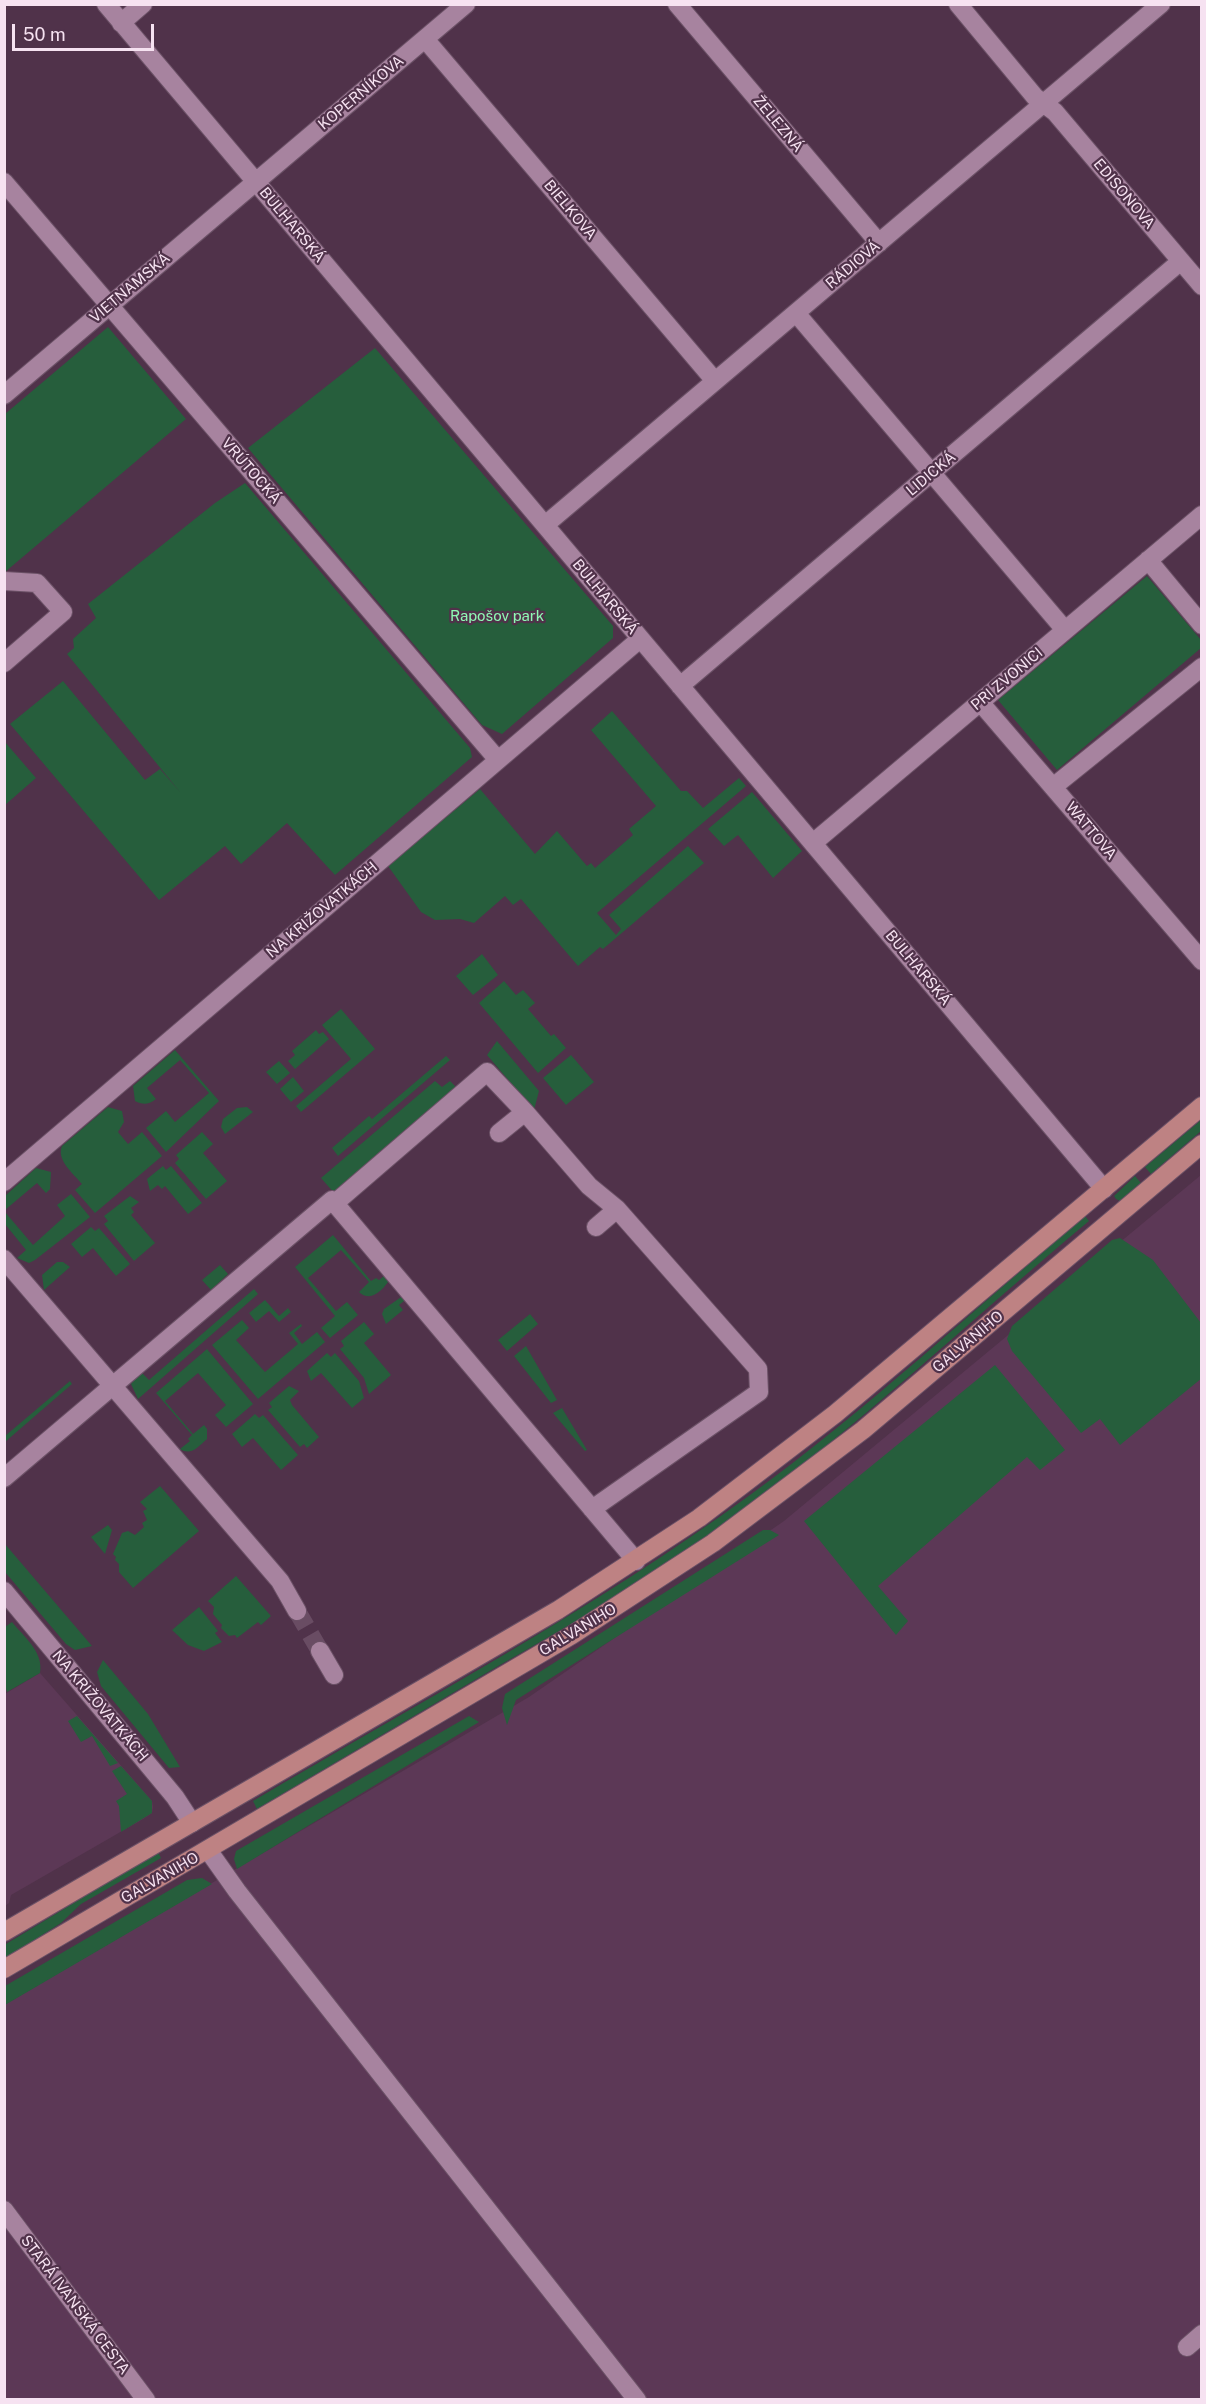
<!DOCTYPE html>
<html>
<head>
<meta charset="utf-8">
<style>
	body { margin:0 }
	#map { position:relative; width:1206px; height:2404px; overflow:hidden; background:#50324a; font-family:"Public Sans",sans-serif }
	canvas { display:block }
	.frame { position:absolute; inset:0; border:6px solid #f6e2f1; pointer-events:none }
	.scale { position:absolute; left:12px; top:24px; width:142px; height:27px; box-sizing:border-box; border:3px solid #f6e2f1; border-top:0; padding-left:8px; font-size:18px; line-height:21px; white-space:nowrap; color:#f6e2f1; -webkit-text-stroke:4px #50324a; paint-order:stroke }
</style>
</head>
<body>
<div id="map">
<canvas width="1206" height="2404"></canvas>
<div class="frame"></div>
<div class="scale">50 m</div>
</div>
<script>
const ctx = document.querySelector('canvas').getContext('2d');
ctx.lineJoin = 'round';
function paint(path, color) { ctx.fillStyle = color; ctx.fill(path, 'evenodd'); }
function strokePath(path, color, width, dash) { ctx.strokeStyle = color; ctx.lineWidth = width; ctx.lineCap = dash ? 'butt' : 'round'; ctx.setLineDash(dash || []); ctx.stroke(path); }
function write(font, color, halo, rows, align = 'center') {
  ctx.font = font + ' "Public Sans",sans-serif'; ctx.lineWidth = 4.5; ctx.setLineDash([]); ctx.textBaseline = 'middle'; ctx.strokeStyle = halo; ctx.fillStyle = color; for (const [text, x, y, turn = 0] of rows) {
    ctx.save(); ctx.translate(x, y); ctx.rotate((+turn || 0) * Math.PI / 180); ctx.textAlign = isNaN(turn) ? turn : align; if (halo) ctx.strokeText(text, 0, 0); ctx.fillText(text, 0, 0); ctx.restore();
  }
}
const built = new Path2D(`
	M1201 1175V2399H5L4 2005 529 1697 784 1521Z
	M40 1673 152 1801 153 1807 152 1813 143 1819 11 1895 9 1903 5 1906V1694Z`);
const green = new Path2D(`
	M108 327 186 419 5 572V414Z
	M375 348 613 626V638L502 734 482 725 248 448Z
	M245 483 470 748 472 757 335 875 287 823 241 864 225 846 159 900 10 724 63 681 145 780 160 769 180 792 67 654 74 648 73 639 96 618 88 604 215 503Z
	M1147 576 1201 640V648L1057 770 998 700Z
	M612 711 681 791H687L703 808 739 778 746 786 597 913 616 935 621 929 609 915 688 846 704 863 603 949 600 947 578 966 521 899 513 905 505 896 474 923 460 919 435 920 421 912 388 866 480 789 535 854 557 831 587 866 591 863 595 868 633 835 629 829 656 806 591 730Z
	M5 742 36 778 5 805H4Z
	M752 792 802 851 773 878 738 835 724 846 708 829Z
	M482 954 498 975 473 995 456 976Z
	M504 981 516 995 523 990 535 1003 528 1009 551 1036 554 1034 566 1048 538 1073 479 1003Z
	M341 1009 375 1049 301 1112 296 1106 351 1059 322 1025Z
	M316 1030 319 1034 323 1032 329 1039 295 1069 288 1061 295 1055 292 1051Z
	M497 1041 539 1091 534 1110 487 1055Z
	M175 1050 219 1101 166 1152 146 1128 166 1111 175 1122 209 1093 180 1060 147 1088 156 1099C148 1105 143 1105 135 1101L133 1086Z
	M571 1055 594 1082 566 1105 543 1078Z
	M446 1056 450 1060 338 1156 332 1148 369 1116 372 1119Z
	M279 1061 290 1073 277 1084 266 1072Z
	M293 1077 304 1091 291 1102 280 1089Z
	M435 1081 442 1087 450 1081 458 1089 335 1194 321 1178Z
	M108 1107 122 1111 124 1122 118 1132 128 1144 142 1132 162 1156 95 1213 75 1190 82 1184C73 1173 56 1160 62 1146Z
	M247 1107 253 1112 225 1134 221 1127 223 1119 237 1108Z
	M1201 1120V1131L1151 1174 1145 1167Z
	M202 1132 213 1144 203 1153 227 1181 206 1199 175 1163 179 1159 176 1155Z
	M163 1166 166 1170 171 1166 202 1203 188 1214 165 1186 162 1189 158 1185 150 1191 147 1179Z
	M36 1168 51 1172 50 1189 46 1193 37 1183 5 1210V1196Z
	M1135 1176 1141 1183 1120 1201 1116 1199 1114 1196Z
	M71 1194 90 1217 35 1260 29 1263 17 1258 26 1250 5 1224V1212L33 1245 65 1216 57 1205Z
	M130 1196 139 1202 131 1208 134 1212 131 1215 155 1243 134 1261 104 1224 108 1221 104 1216Z
	M1085 1216 1089 1221C968 1322 854 1431 726 1523 654 1576 577 1621 500 1665 419 1713 338 1761 257 1809L253 1801C420 1702 593 1610 750 1495 868 1409 974 1309 1085 1216Z
	M91 1227 95 1231 99 1228 130 1264 116 1276 93 1248 82 1257 71 1244Z
	M333 1235 371 1281 376 1278 379 1280 389 1272 390 1279C383 1290 371 1303 359 1292L369 1282 341 1250 308 1278 336 1311 347 1302 358 1315 330 1338 321 1328 335 1316 295 1267Z
	M1120 1238 1153 1260 1201 1323 1202 1378 1120 1445 1100 1419 1081 1433 1012 1351 1007 1339 1012 1326 1112 1240Z
	M57 1262H63L70 1267 44 1290 42 1275Z
	M220 1265 228 1274 211 1290 202 1280Z
	M254 1289 258 1294 138 1399 131 1384 141 1372 149 1380Z
	M404 1295 409 1297 399 1305 403 1310 386 1324 382 1314 384 1309Z
	M265 1300 279 1316 288 1308 291 1312 279 1322 269 1311 256 1322 249 1313Z
	M530 1314 538 1324 507 1351 498 1340Z
	M242 1320 249 1328 236 1340 265 1372 298 1344 289 1333 301 1324 302 1326 294 1333 302 1344 317 1332 325 1342 258 1399 212 1345Z
	M364 1322 374 1334 364 1343 391 1375 369 1394 364 1378 340 1349 344 1346 341 1341Z
	M526 1346 557 1400 551 1403 514 1356Z
	M207 1349 253 1404 226 1427 215 1415 226 1405 198 1373 165 1401 193 1434 204 1425 207 1429V1439C198 1447 191 1456 180 1449L190 1441 188 1439 192 1435 156 1393Z
	M327 1353 331 1357 335 1353 359 1381 364 1398 352 1408 321 1373 311 1381 307 1371Z
	M995 1365 1065 1450 1040 1470 1027 1457 878 1586 908 1621 896 1635 804 1521Z
	M70 1381 72 1384 5 1442V1436Z
	M289 1386 299 1391 290 1400 292 1405 319 1437 307 1448 304 1444 300 1447 268 1410 272 1407 269 1403Z
	M562 1408 587 1450 585 1451 553 1413Z
	M255 1414 259 1418 263 1415 298 1455 281 1470 253 1438 242 1447 232 1434Z
	M160 1486 199 1531 133 1588 119 1572V1564L115 1560 116 1557 113 1554 122 1533 128 1531 135 1535 144 1527 142 1523 147 1520 143 1511 147 1509 140 1502Z
	M108 1525 112 1530 105 1554 91 1537Z
	M763 1530H770L779 1535 516 1700 507 1725 502 1708 505 1694Z
	M4 1544H5L92 1646 75 1650 66 1644 5 1572Z
	M236 1576 271 1616 261 1625 258 1622 237 1638 235 1635 229 1636 221 1628 222 1625 213 1614 214 1607 208 1601Z
	M199 1607 218 1631 215 1633 222 1642 204 1651 188 1645 172 1630Z
	M12 1622C24 1637 44 1652 40 1673L7 1692 4 1681 5 1627Z
	M103 1660 148 1714 180 1767 169 1768 101 1686 97 1672Z
	M77 1716 118 1763 110 1766 92 1736 81 1742 68 1721Z
	M469 1716 479 1722 237 1869 234 1859 236 1851Z
	M121 1766 152 1801V1813L121 1832 119 1806 116 1801 127 1794 112 1771Z
	M158 1852 161 1858 81 1904 61 1923 5 1959 6 1944Z
	M202 1878 212 1884 5 2005V1986L187 1880Z`);
const minorTunnel = new Path2D(`
	M297 1611 320 1651`);
const minor = new Path2D(`
	M106 4 1104 1189
	M677 4 879 243
	M958 4 1035 97 1055 112 1202 286
	M121 23 143 4
	M425 39 715 381
	M4 182 498 760
	M796 313 1065 630
	M4 395 466 4
	M545 525 1161 4
	M1148 560 1202 625
	M4 581 37 583 63 612 4 663
	M680 686 1181 261
	M980 702 1202 961
	M1053 787 1202 667
	M813 843 1202 515
	M525 1112 589 1186 617 1209 758 1369 759 1392 592 1509
	M4 1182 640 639
	M335 1203 487 1072 525 1112 499 1133
	M596 1227 617 1209
	M4 1259 280 1581 297 1611
	M4 1478 332 1200 636 1561
	M4 1591 175 1797 192 1823
	M320 1651 334 1675
	M208 1850 237 1891 637 2400
	M4 2210 146 2400
	M1187 2347 1202 2334`);
const major = new Path2D(`
	M4 1932 558 1610 699 1518 835 1414 1202 1106
	M4 1969 572 1635 713 1543 863 1430 1202 1144`);
const streetNames = [
	["KOPERNÍKOVA",361,93,-40],
	["ŽELEZNÁ",778,124,50],
	["EDISONOVA",1124,194,50],
	["BIELKOVA",570,210,50],
	["BULHARSKÁ",292,225,50],
	["RÁDIOVÁ",853,265,-40],
	["VIETNAMSKÁ",130,288,-40],
	["VRÚTOCKÁ",251,471,49],
	["LIDICKÁ",931,474,-40],
	["BULHARSKÁ",605,597,50],
	["PRI ZVONICI",1007,679,-40],
	["WATTOVA",1091,831,50],
	["NA KRIŽOVATKÁCH",322,910,-40],
	["BULHARSKÁ",918,968,50],
	["GALVANIHO",968,1342,-40],
	["GALVANIHO",578,1630,-31],
	["NA KRIŽOVATKÁCH",100,1706,50],
	["GALVANIHO",160,1878,-30],
	["STARÁ IVANSKÁ CESTA",75,2305,53]
];
const parkNames = [
	["Rapošov park",497,616]
];
paint(built, '#5c3856');
paint(green, '#265e3c');
strokePath(minorTunnel, '#694c63', 18, [18, 9]);
strokePath(minor, '#6b5166', 20);
strokePath(major, '#6b5166', 20);
strokePath(minor, '#a7839f', 18);
strokePath(major, '#be8283', 18);
write('15px', '#f6e2f1', '#50324a', streetNames);
write('15px', '#8ff9b4', '#50324a', parkNames);
</script>
</body>
</html>
